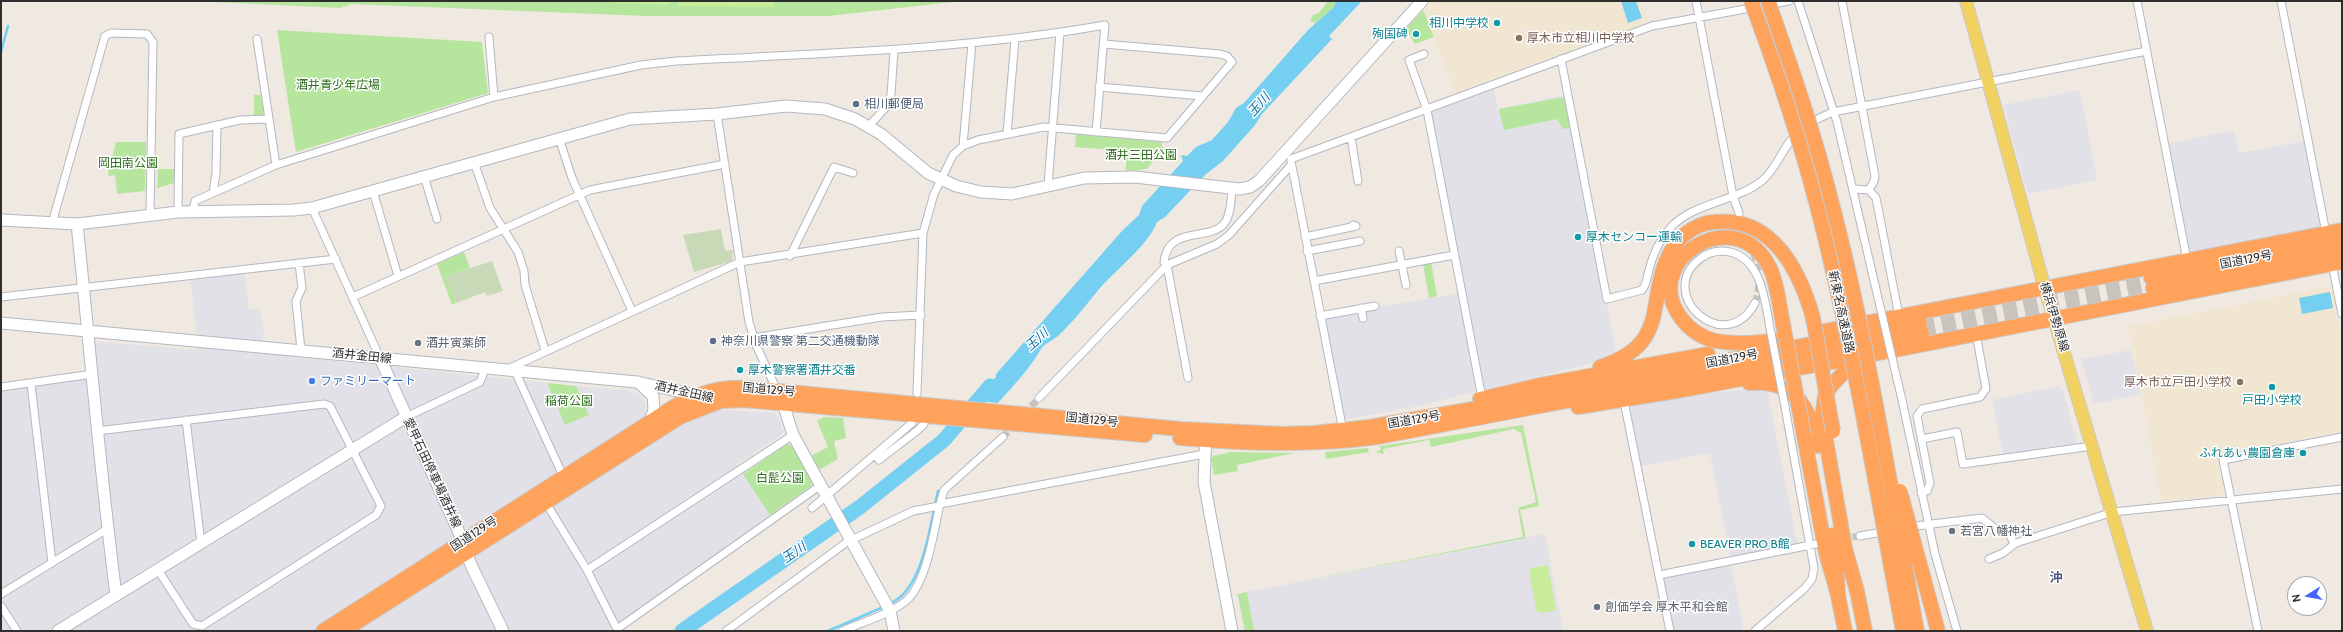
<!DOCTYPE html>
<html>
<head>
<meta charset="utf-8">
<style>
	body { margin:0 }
	#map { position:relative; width:2343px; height:632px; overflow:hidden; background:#efe9e1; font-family:Cabin,sans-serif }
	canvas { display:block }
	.frame { position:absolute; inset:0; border:2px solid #2e2e2e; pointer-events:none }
	.north { position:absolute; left:2287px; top:576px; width:40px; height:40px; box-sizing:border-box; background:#fff; border:1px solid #ababab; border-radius:50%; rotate:259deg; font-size:11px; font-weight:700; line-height:16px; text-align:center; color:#2e2e2e }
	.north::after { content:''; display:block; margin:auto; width:14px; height:18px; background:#4264fb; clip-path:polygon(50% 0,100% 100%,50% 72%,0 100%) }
</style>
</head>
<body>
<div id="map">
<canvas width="2343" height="632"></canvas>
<div class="frame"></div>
<div class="north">N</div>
</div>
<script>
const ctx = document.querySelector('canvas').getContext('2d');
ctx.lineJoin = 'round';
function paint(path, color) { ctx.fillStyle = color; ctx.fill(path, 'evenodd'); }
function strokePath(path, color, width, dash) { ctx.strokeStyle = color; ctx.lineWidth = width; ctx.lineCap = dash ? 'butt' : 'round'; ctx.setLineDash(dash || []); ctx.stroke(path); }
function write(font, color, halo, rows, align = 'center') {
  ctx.font = font + ' Cabin,"Noto Sans JP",sans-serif'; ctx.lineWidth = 3; ctx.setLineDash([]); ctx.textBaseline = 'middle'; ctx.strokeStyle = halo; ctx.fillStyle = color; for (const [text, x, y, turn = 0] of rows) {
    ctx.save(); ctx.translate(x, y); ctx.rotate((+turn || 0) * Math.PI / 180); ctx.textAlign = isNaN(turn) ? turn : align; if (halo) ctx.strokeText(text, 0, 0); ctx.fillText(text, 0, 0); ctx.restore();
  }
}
const industrial = new Path2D(`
	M1494 89 1498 109 1565 95 1616 351 1589 364 1486 389 1482 387 1430 117 1433 111Z
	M2080 90 2097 180 2028 194 2003 105Z
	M2234 130 2239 153 2305 141 2322 225 2320 228 2191 253 2187 251 2167 144Z
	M244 272 249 309H260L264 334 259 353 547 383 565 425 589 415 576 386 628 390 640 395 646 405 645 411 681 426 713 412 729 410 775 413 780 419 783 434 737 464 770 515 619 624 616 631H1V390L96 378 94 347 100 342 199 350 190 279Z
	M1459 293 1477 388 1475 391 1424 405 1342 420 1323 321 1325 317Z
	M2131 350 2141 394 2094 404 2081 359Z
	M2059 386 2064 394 2078 445 2003 456 1993 400Z
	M1754 388 1767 389 1797 543 1795 546 1731 559 1710 453 1641 466 1631 412 1633 402 1639 401Z
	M1545 534 1563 631H1244L1237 594Z
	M1731 565 1744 631H1673L1663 581 1666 578Z`);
const education = new Path2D(`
	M1432 1H1641L1648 22 1455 93 1424 10Z
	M2333 286 2338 309 2335 312 2338 325 2342 332V432L2218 455 2224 491 2222 495 2165 501 2161 498 2128 326Z`);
const green = new Path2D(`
	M193 1H962L828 16H646L351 4 340 8Z
	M1328 1H1336L1334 7 1316 23 1310 21 1313 15 1319 13Z
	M1423 10 1434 37 1415 44 1406 29Z
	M277 30 482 42 488 93 296 152Z
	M254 95H261L264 114 262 116H254Z
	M1564 97 1570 128 1563 129 1557 119 1504 130 1499 109Z
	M1076 134 1161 142 1163 148 1147 169 1126 171V151L1075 147Z
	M116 142H146L145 191 117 194 115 175 109 176 108 172Z
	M158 169H175L174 183 157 188Z
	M464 252 470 268 446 276 456 303 452 305 437 264Z
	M1431 262 1437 296 1429 298 1423 264Z
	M547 383 576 386 589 415 565 425Z
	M824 417 843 418 846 438 834 441 838 459 819 470 811 456 828 447 817 421Z
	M1523 425 1539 506 1520 510 1526 538 1305 580 1523 537 1518 508 1536 502 1521 433 1514 429 1431 447 1429 440 1383 449 1384 454 1375 452 1381 450 1380 446Z
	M787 444 794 446 812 481 811 486 770 515 743 474Z
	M1368 448 1369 452 1326 459 1325 452Z
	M1231 452 1294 453 1237 465 1238 471 1214 475 1211 459 1213 456Z
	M1247 592 1254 631H1245L1238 594Z`);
const cemetery = new Path2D(`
	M721 229 725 251 733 250 732 261 694 272 683 235Z
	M492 261 503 291 487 296 485 292 456 303 446 276Z`);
const pitch = new Path2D(`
	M584 1H670L669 5Z
	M678 1H774V7L678 6Z
	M1548 565 1556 610 1542 613 1537 612 1529 572 1531 568Z`);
const water = new Path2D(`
	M1336 1H1362L1329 36 1332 39 1262 114 1255 125 1223 161 1206 174 1165 217 1157 222C1149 244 1116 270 1100 288 1087 304 1073 322 1058 336 1053 340 1044 344 1041 349 1030 368 1014 385 998 403L970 400 996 377V374L1122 231 1139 215 1142 206 1183 161 1181 155 1187 156 1196 147 1212 140 1228 122 1236 108 1244 103 1308 30 1334 7Z
	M1621 1H1636L1642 18 1628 23Z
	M2330 292 2333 308 2302 314 2299 298Z`);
const stream = new Path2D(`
	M1 52 8 26
	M893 602C924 586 930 523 938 491
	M828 631 881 608`);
const river = new Path2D(`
	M682 631 860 507 944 440 990 386`);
const streetTunnel = new Path2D(`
	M1754 254C1759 269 1761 288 1755 303
	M1024 414 1039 398
	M1003 437 1016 423
	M1842 539 1860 536`);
const highwayTunnel = new Path2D(`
	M1920 323 2151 278
	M1922 333 2153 288`);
const street = new Path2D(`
	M1696 1 1733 196 1739 213
	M1798 1 1837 122 1872 272
	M1842 1 1875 176 1874 181 1869 190
	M2137 1 2187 260
	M2281 1 2326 233
	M489 37 494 97
	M257 39 276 165
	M1424 54 1409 60 1427 110 1482 398
	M1561 59 1607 299 1642 290C1647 284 1647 277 1649 270 1653 254 1660 239 1671 227 1695 202 1736 202 1763 180 1775 169 1781 153 1791 140 1801 127 1818 118 1833 112L2147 51
	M1099 87 1202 96
	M717 114 749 322 756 345 774 384V390
	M869 126 887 106 891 95 894 50
	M1007 134 1015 39
	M1351 137 1358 181
	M559 138 572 178 632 311
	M963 146 972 43
	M1291 159 1652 26 1789 1
	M1291 161 1343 431
	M474 162 490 208 518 252 524 271 525 285 545 350
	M424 176 437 219
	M1048 185 1060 33
	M1854 189 1869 190 1876 198 1899 316
	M373 191 398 276
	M213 193 216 173 217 125
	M312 208 380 358
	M193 211 195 201 276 165 494 97 641 65 676 61C819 53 963 50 1105 25L1096 132
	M178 212 179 134 240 120 268 119
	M54 223V216L105 36 111 33 147 34 153 42 150 214
	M1305 237 1356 226 1353 225
	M1307 251 1360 241
	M1399 251 1406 285
	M790 256 834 167 853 173
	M299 263 302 288 296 301 301 350
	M2332 264 2342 314
	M1314 281 1454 255
	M1 297 336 259
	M353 297 590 190 725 164
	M1755 303C1725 359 1653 293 1701 258 1709 252 1720 250 1730 252 1762 260 1765 301 1770 328
	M1361 308 1363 318
	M1320 316 1375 306
	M753 338 882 317 921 315
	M508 369 740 262 923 233
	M514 369 564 478
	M1188 378 1167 265 1164 262C1168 226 1206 241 1223 225 1231 217 1231 199 1232 189
	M31 384 52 563
	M1 387 93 374
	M917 393 923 233 934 194 953 155 963 146 978 140 1044 127 1167 138 1232 62 1227 56 1220 54 1104 44
	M1039 398 1167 265 1217 244 1229 235 1291 165
	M1902 400 1935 554 1957 631
	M1624 401 1670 631
	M406 417 480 382 486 367
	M186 420 201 543
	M97 431 324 404 330 406 381 506 376 515 202 626 193 624 158 570
	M1922 439 1957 432 1963 464 2092 446
	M875 455 879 460 918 430 924 424 925 415
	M1921 493 1927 491 1930 483 1917 416 1922 409 1980 397 1986 389 1976 333
	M546 503 587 570 617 629 821 485
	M940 504 944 490 1003 437
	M812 508 912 423
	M1907 527 1982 518 1997 530 2009 533 2014 544
	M1860 536 1887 531
	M1989 559 2003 553 2016 543 2113 512 2342 489
	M587 570 793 435
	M1659 575 1816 544
	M1 594 107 529
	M1 606 17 631
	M726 631 847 542 913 511 939 506
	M842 631C863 622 888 615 906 601 927 583 934 530 940 504L1204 454
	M1755 631 1805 588 1812 579 1814 568 1785 407
	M2258 631 2223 460 2342 437`);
const secondary = new Path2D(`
	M1 220 77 224 178 212 294 210 312 208 630 119 717 114 786 106 825 109 855 119 881 134 928 173 956 186 981 192 1012 194 1084 178 1135 177 1239 189 1250 187 1259 181 1422 1
	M77 224C90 348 100 472 116 595
	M1 323 637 382 700 396
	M380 358 458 530 471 565 503 631
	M638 382 653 396 654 409 650 422
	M783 403 793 435 890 611 894 631
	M1206 433 1204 482 1232 631
	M58 631 406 417`);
const primary = new Path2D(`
	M1966 1 2045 289 2147 631`);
const highway = new Path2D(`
	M2151 278 2342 241
	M2153 288 2342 252
	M1819 332 2342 230
	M1782 340C1761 342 1738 345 1716 341 1702 338 1690 330 1681 318 1638 261 1736 199 1770 268 1778 285 1779 306 1783 324
	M1863 362 1846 370 1831 386 1825 396 1822 418 1845 548 1857 591 1865 631
	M1600 367C1676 342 1642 297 1674 246 1683 233 1699 223 1714 222 1772 215 1800 271 1813 318
	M1749 383C1795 380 1810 406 1817 446
	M1480 399 1540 385 1708 354
	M1578 407 1683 390 1905 348 2342 262
	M1804 436 1826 553 1838 595 1845 631
	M1180 438C1247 444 1312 446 1378 437L1922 333
	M1833 535 1836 551 1838 595
	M323 631 672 408C695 394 720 386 747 388L1180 429 1283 434 1314 433 1369 427 1485 407 1920 323
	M343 631 680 417 721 401 743 400 1145 435`);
const streetBridge = new Path2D(`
	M1872 272 1902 400
	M1770 328 1785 407`);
const highwayBridge = new Path2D(`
	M1751 1C1776 68 1799 136 1817 206 1853 345 1876 489 1903 631
	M1768 1C1791 66 1814 132 1831 200 1868 341 1890 487 1917 631
	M1813 318 1833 431
	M1783 324 1804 436
	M1900 491 1938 631`);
const markers = [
	[1497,23,4,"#0f9aa8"],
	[1416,34,4,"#0f9aa8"],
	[1519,38,4,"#8d6e63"],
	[856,104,4,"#5c6f8a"],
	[1578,237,4,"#0f9aa8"],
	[713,341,4,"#5c6f8a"],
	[418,343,4,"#6b7280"],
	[740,370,4,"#0f9aa8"],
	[312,381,4,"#3f7fe0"],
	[2240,382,4,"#8d6e63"],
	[2272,387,4,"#0f9aa8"],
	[2303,453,4,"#0f9aa8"],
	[1952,531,4,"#6b7280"],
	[1692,544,4,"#0f9aa8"],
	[1597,607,4,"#6b7280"]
];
const cultureNames = [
	["相川中学校",1489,23],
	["殉国碑",1408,34],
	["厚木センコー運輸",1586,237,"left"],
	["厚木警察署酒井交番",748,370,"left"],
	["戸田小学校",2272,400,"center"],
	["ふれあい農園倉庫",2295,453],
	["BEAVER PRO B館",1700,544,"left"]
];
const educationNames = [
	["厚木市立相川中学校",1527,38],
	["厚木市立戸田小学校",2232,382,"right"]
];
const parkNames = [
	["酒井青少年広場",338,85],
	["酒井三田公園",1141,155],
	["岡田南公園",128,163],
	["稲荷公園",569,401],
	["白髭公園",780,478]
];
const serviceNames = [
	["相川郵便局",864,104],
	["神奈川県警察 第二交通機動隊",721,341]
];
const streetNames = [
	["国道129号",2246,260,-11],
	["新東名高速道路",1841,312,78],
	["横浜伊勢原線",2054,317,73],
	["酒井金田線",362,356,6],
	["国道129号",1732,359,-11],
	["国道129号",769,390,5],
	["酒井金田線",684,392,13],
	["国道129号",1092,420,6],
	["国道129号",1414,420,-10],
	["愛甲石田停車場酒井線",432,473,65],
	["国道129号",474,534,-33]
];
const worshipNames = [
	["酒井寅薬師",426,343],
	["若宮八幡神社",1960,531],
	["創価学会 厚木平和会館",1605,607]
];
const shopNames = [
	["ファミリーマート",320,381]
];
const waterNames = [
	["玉川",1259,105,-48],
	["玉川",1037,340,-42],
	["玉川",794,553,-35]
];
const neighbourhoodNames = [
	["沖",2056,578]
];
paint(industrial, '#e3e1e8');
paint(education, '#f0e6d1');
paint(green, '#b6e59e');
paint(cemetery, '#c8d9b8');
paint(pitch, '#c9ec9a');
paint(water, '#75cff0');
strokePath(stream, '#75cff0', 2.5);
strokePath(river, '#75cff0', 15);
strokePath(streetTunnel, '#c8c4bd', 7, [7, 3.5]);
strokePath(highwayTunnel, '#c8c4bd', 14, [14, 7]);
strokePath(street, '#b4b7c1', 9);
strokePath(secondary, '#b4b7c1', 13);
strokePath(primary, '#c9c9c9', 14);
strokePath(highway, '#c9c9c9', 16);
strokePath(street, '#fff', 7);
strokePath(secondary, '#fff', 11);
strokePath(primary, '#f2d163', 12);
strokePath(highway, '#ffa35c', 14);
strokePath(streetBridge, '#b4b7c1', 9, []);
strokePath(highwayBridge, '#c9c9c9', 16, []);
strokePath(streetBridge, '#fff', 7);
strokePath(highwayBridge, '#ffa35c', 14);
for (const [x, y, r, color] of markers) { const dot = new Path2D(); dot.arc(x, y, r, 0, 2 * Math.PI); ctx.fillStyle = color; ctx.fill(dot); strokePath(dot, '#fff', 1.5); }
write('12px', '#0d838f', '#fff', cultureNames, 'right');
write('12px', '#785e54', '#fff', educationNames, 'left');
write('12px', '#2c6e1b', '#fff', parkNames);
write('12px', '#4e5e75', '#fff', serviceNames, 'left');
write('12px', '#2e2e2e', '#fff', streetNames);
write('12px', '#5b616d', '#fff', worshipNames, 'left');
write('12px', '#366cbe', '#fff', shopNames, 'left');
write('italic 13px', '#0d6fa3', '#fff', waterNames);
write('bold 13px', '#4d5680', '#fff', neighbourhoodNames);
</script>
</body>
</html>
